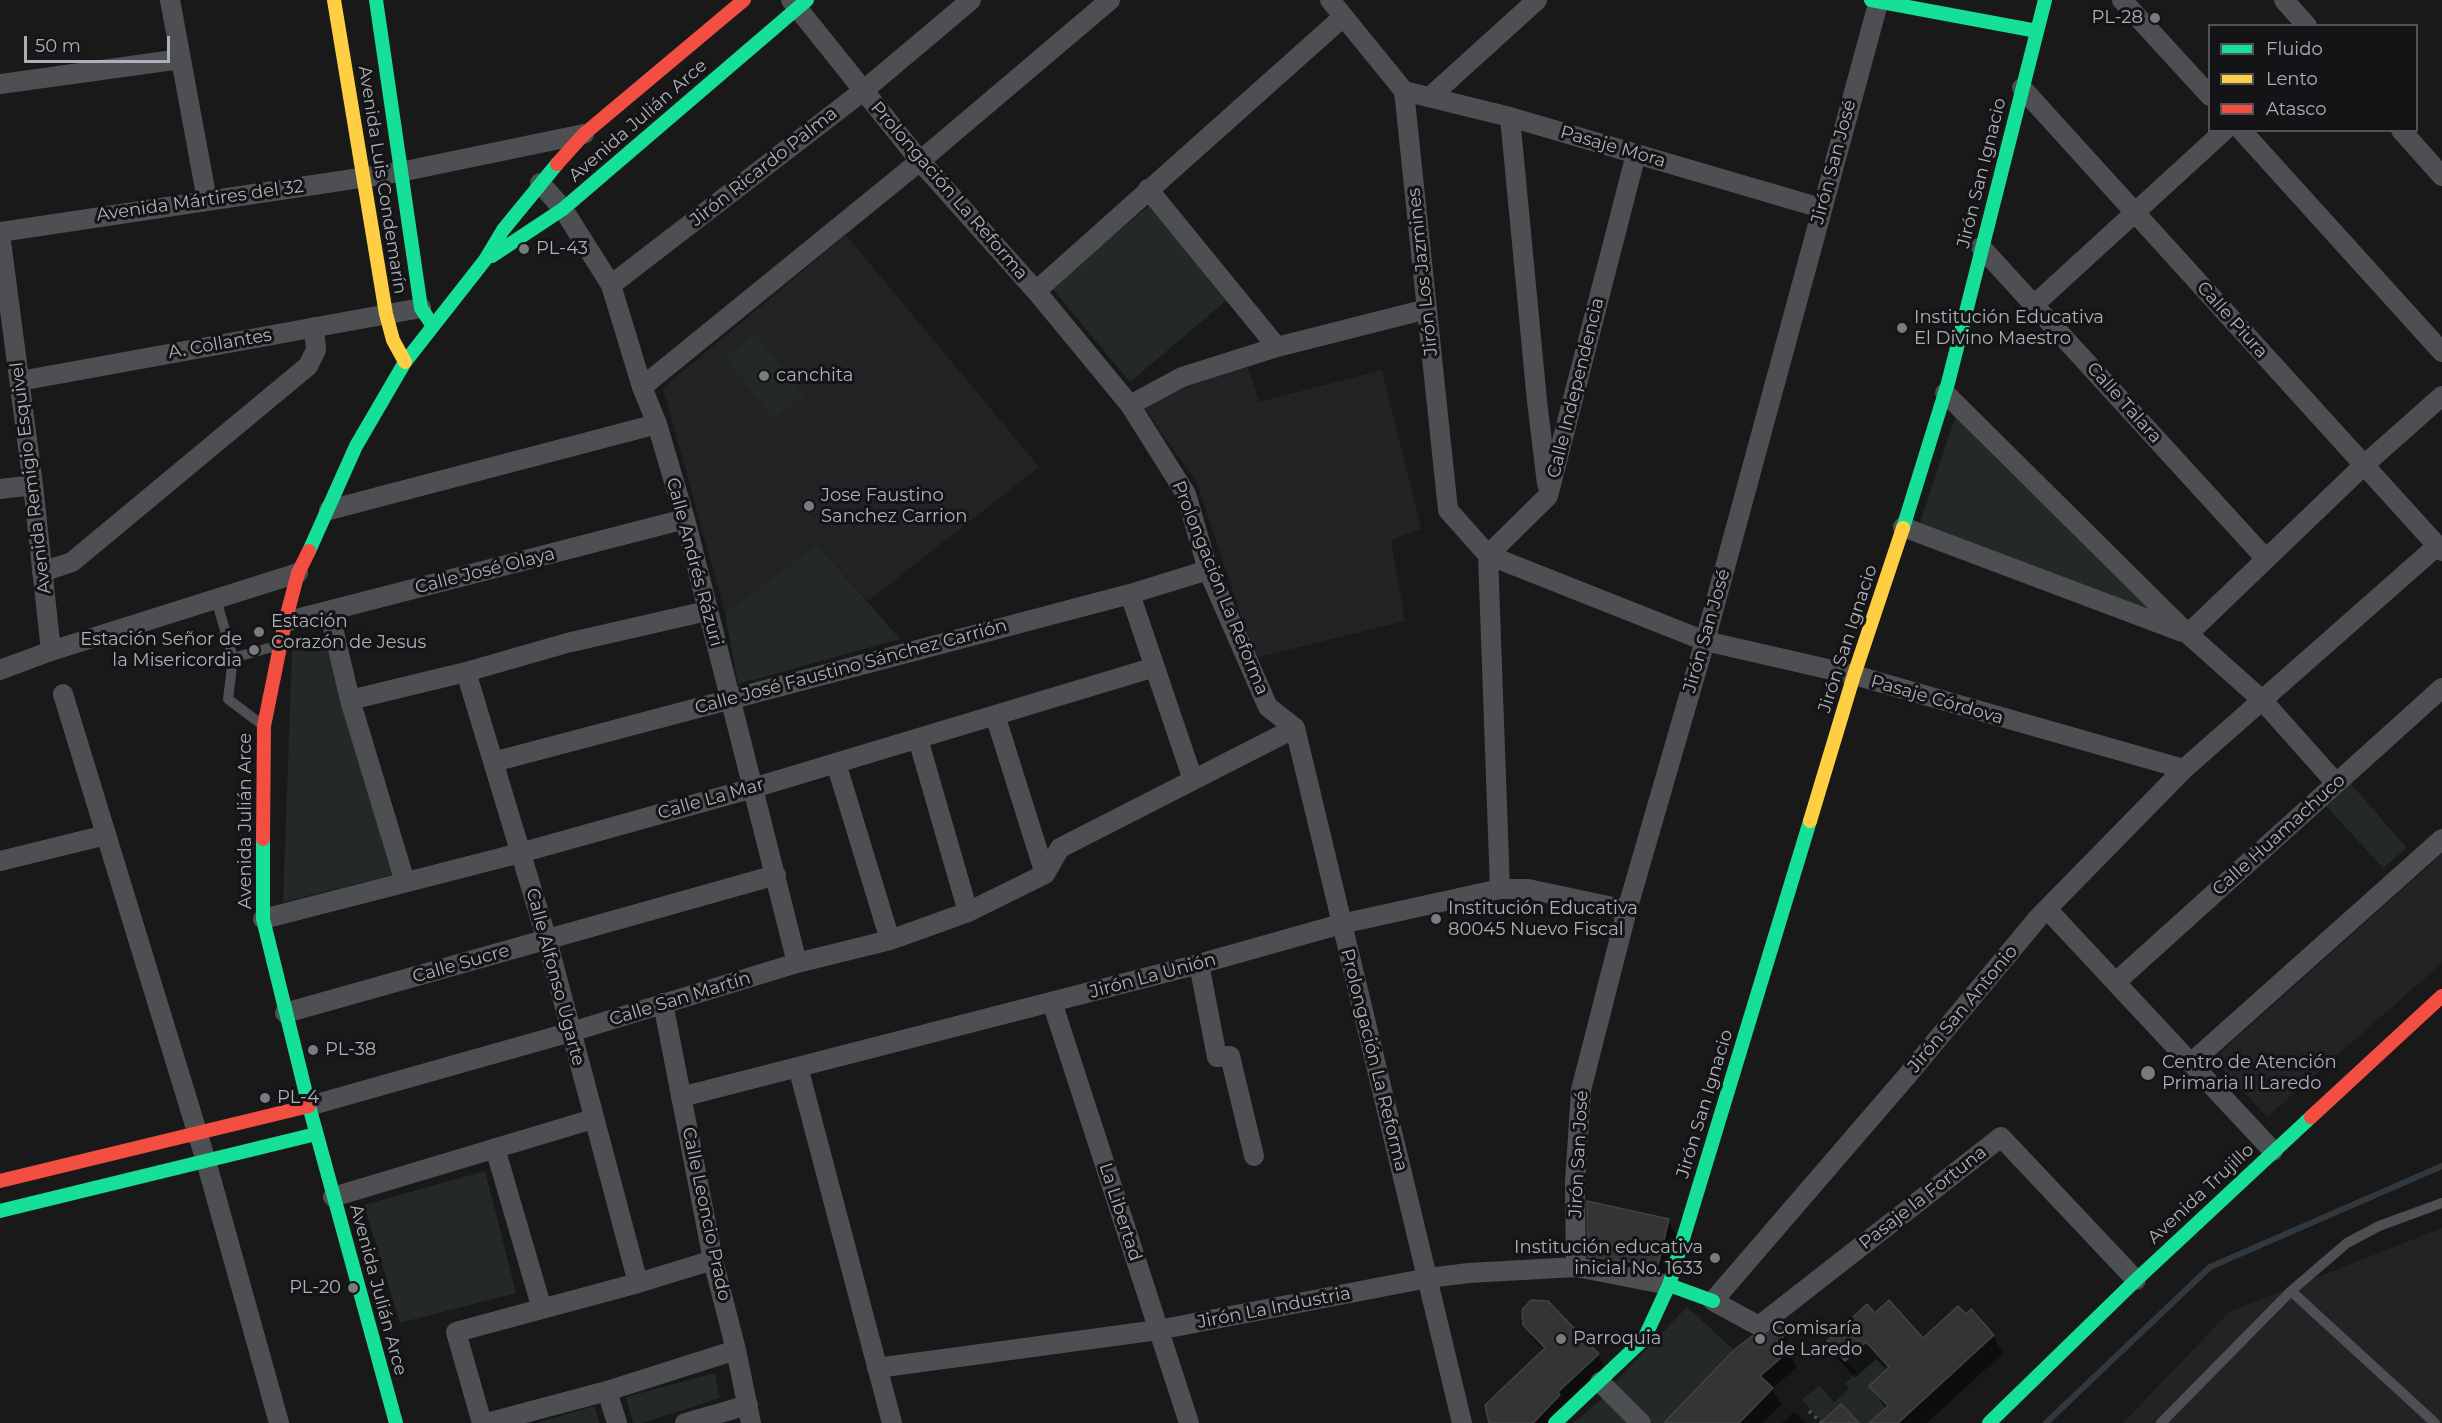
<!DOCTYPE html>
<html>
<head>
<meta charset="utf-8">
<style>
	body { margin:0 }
	#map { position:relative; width:2442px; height:1423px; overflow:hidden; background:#19191a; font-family:Montserrat,sans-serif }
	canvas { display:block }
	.legend { position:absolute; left:2208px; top:24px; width:210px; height:108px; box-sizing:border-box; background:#141416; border:2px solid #515257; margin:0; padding:8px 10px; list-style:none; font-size:18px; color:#acb0b9 }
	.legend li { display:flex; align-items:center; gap:12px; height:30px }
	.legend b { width:30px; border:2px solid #515257 }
	.scale { position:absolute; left:24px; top:36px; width:146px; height:27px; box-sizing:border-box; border:3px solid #acb0b9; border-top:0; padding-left:8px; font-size:18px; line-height:21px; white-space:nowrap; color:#acb0b9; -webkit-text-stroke:4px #141416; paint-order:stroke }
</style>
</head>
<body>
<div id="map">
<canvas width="2442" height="1423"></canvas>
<ul class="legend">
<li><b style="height:8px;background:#16e098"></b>Fluido</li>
<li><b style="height:8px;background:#ffcf43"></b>Lento</li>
<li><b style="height:8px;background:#f24e42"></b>Atasco</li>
</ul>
<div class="scale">50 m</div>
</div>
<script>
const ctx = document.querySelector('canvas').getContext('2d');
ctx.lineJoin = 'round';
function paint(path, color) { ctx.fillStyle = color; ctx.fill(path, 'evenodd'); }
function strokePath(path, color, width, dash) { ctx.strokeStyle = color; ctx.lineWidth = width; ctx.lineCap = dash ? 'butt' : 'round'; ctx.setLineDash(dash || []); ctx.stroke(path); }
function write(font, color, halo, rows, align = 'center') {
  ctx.font = font + ' Montserrat,sans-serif'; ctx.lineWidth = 6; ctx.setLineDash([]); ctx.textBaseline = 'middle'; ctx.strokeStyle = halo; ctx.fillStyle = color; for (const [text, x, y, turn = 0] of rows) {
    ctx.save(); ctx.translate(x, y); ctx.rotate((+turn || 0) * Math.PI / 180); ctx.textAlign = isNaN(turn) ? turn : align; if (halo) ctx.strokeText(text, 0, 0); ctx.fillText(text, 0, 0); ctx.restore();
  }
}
const built = new Path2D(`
	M846 235 1039 467 868 601 817 544 725 613 663 388Z
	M1248 367 1259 402 1382 370 1421 529 1391 540 1405 621 1255 658 1197 483 1143 406 1181 382Z
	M2442 854V963L2267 1117 2213 1059Z
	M2442 1228V1423H2123L2229 1312Z`);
const green = new Path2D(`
	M1149 206 1227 300 1130 382 1051 287Z
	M755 334 804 394 774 419 725 358Z
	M1956 415 2171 624 1920 523Z
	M817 544 900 639 738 684 725 613Z
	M325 639 396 874 283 902 292 652 299 643Z
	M2351 784 2407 848 2383 868 2326 806Z
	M485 1171 516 1293 400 1323 364 1205Z
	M1687 1307 1734 1350 1664 1423H1652L1613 1384Z
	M1866 1342 1889 1367 1869 1386 1888 1406 1869 1423H1859L1841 1404 1822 1422 1802 1400 1819 1385 1834 1402 1849 1389 1845 1384 1857 1372 1846 1360Z
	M715 1373 720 1398 642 1423H633L626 1397Z
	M1603 1398 1627 1423H1573Z
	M595 1406 599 1423H536Z`);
const shadow = new Path2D(`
	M1668 1220 1676 1234 1665 1278 1597 1270 1589 1256Z
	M1971 1311 1993 1336 2003 1353 1927 1423H1871L1886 1409 1871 1386 1887 1371 1876 1359 1855 1378 1838 1359 1828 1341 1875 1315 1923 1340Z
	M1524 1324 1598 1354 1605 1367 1554 1423H1491L1544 1351 1532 1338Z
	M1784 1334 1793 1350 1789 1354 1797 1367 1772 1389 1781 1405 1763 1423H1668L1761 1339Z
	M1794 1412 1805 1423H1782Z`);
const stream = new Path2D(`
	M2046 1423 2210 1267 2442 1166`);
const building = new Path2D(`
	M1587 1201 1669 1219 1658 1265 1588 1257Z
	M1531 1300 1548 1301 1599 1354 1558 1392 1560 1395 1533 1423H1489L1485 1405 1545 1348 1523 1325 1522 1310Z
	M1889 1300 1923 1338 1958 1306 1966 1314 1971 1309 1994 1335 1898 1423H1869L1888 1406 1869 1386 1889 1367 1866 1342 1845 1361 1827 1341 1867 1304 1875 1313Z
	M1779 1326 1786 1333 1780 1340 1789 1351 1760 1376 1773 1388 1739 1423H1664L1734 1350 1752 1336 1761 1338Z
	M1841 1404 1859 1423H1820Z`);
const path = new Path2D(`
	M1809 1411 1822 1423`);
const lane = new Path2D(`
	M216 599 233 658
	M261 724 228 699 233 658 276 646
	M2291 1291 2435 1423
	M2161 1423 2291 1291 2347 1243 2379 1226 2442 1203`);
const street = new Path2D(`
	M170 0 207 200
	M791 0 920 161 1036 291 1130 405 1186 494 1208 570 1268 707 1295 728 1462 1423
	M1330 0 1404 91 1448 510 1488 555 1705 641 1854 675 2184 769
	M2122 0 2210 96
	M2284 0 2307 26
	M0 84 181 59
	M2022 88 2442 551
	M1404 91 1510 117 1821 208
	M1430 97 1537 0
	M1510 117 1537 401 1547 484
	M2241 130 2442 352
	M2401 130 2442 176
	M540 183 563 209 611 285 642 387 657 424 685 519 797 963
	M1148 189 1277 347
	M0 232 400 172 584 134
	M0 234 33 485 51 651
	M1981 247 2266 559
	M611 285 863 91 971 0
	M1036 291 1343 17
	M2035 304 2225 130
	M20 381 421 308
	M642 387 920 161 1110 0
	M1945 393 2188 634 2262 700 2336 783
	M1130 405 1182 377 1277 347 1427 309
	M0 489 33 485
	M329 510 657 424
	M1903 527 2182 632
	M42 572 72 562 308 366 316 350 314 327
	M1130 594 1193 780
	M329 611 350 700 405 882
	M285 622 685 519
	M2188 634 2363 466 2442 396
	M0 670 51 651 298 573
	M466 672 547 940 638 1283
	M63 694 206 1161 279 1423
	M350 700 466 672 567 643 707 611
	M995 715 1045 874
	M918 739 968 912
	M493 762 1130 594 1208 570
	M836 763 890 940
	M0 861 106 835
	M1045 874 1060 848 1295 728
	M1500 889 1488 555 1548 496 1636 154
	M2047 909 2273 1151
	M263 919 520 853 753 788 1155 667
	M1199 964 1217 1057 1230 1056 1254 1156
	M2116 982 2442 688
	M1052 1002 1189 1423
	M663 1003 713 1260 736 1350 751 1423
	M285 1013 776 875
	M2191 1063 2442 839
	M798 1067 892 1423
	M681 1097 1199 964 1341 924 1500 889H1528L1627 910
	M309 1106 571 1032 797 963 890 940 968 912 1045 874
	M495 1148 542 1309
	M333 1197 593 1119
	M1576 1267 1575 1183 1581 1090 1627 910 1705 641 1879 0
	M2136 1280 2001 1137 1759 1326 1713 1301 1906 1077 2038 918 2184 769 2437 546
	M877 1368 1158 1330 1428 1278 1469 1273 1576 1267 1669 1285
	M1600 1382 1641 1423
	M607 1391 617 1423
	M482 1423 456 1332 638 1283 713 1260
	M487 1423 607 1391 736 1350
	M685 1423 748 1405`);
const fast = new Path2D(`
	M376 0 421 308 433 326
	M1871 0 2037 31
	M492 256 563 209 807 0
	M1903 528 1948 383 2045 0
	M309 551 356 446 405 362 485 260 503 230 557 164
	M263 839V919L309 1106 396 1423
	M0 1211 316 1134
	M1669 1285 1713 1301
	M1555 1423 1644 1339 1669 1285 1810 821
	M1989 1423 2136 1280 2311 1117`);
const slow = new Path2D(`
	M334 0 386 314 393 340 405 362
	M1810 821 1854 675 1903 528`);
const jam = new Path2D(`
	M557 164 584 134 744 0
	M263 839 264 726 285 622 298 573 309 551
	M2311 1117 2442 996
	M0 1181 309 1106`);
const markers = [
	[2155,18,6,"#797b81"],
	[524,249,6,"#797b81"],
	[1902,328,6,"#797b81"],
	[764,376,6,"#797b81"],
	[809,506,6,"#797b81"],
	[259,632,6,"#797b81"],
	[254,650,6,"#797b81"],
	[1436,919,6,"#797b81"],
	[313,1050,6,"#797b81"],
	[2148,1073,8,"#797b81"],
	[265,1098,6,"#797b81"],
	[1715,1258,6,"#797b81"],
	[353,1288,6,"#797b81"],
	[1561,1339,6,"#797b81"],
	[1760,1339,6,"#797b81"]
];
const poiNames = [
	["PL-28",2143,18,"right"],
	["PL-43",536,249],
	["Institución Educativa",1914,318],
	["El Divino Maestro",1914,339],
	["canchita",776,376],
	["Jose Faustino",821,496],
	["Sanchez Carrion",821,517],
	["Estación",271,622],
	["Corazón de Jesus",271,643],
	["Estación Señor de",242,640,"right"],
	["la Misericordia",242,661,"right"],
	["Institución Educativa",1448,909],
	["80045 Nuevo Fiscal",1448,930],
	["PL-38",325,1050],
	["Centro de Atención",2162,1063],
	["Primaria II Laredo",2162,1084],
	["PL-4",277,1098],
	["Institución educativa",1703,1248,"right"],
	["inicial No. 1633",1703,1269,"right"],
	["PL-20",341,1288,"right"],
	["Comisaría",1772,1329],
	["de Laredo",1772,1350],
	["Parroquia",1573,1339]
];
const streetNames = [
	["Avenida Julián Arce",638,121,-41],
	["Pasaje Mora",1613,147,16],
	["Jirón San José",1834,162,-75],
	["Jirón Ricardo Palma",764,167,-38],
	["Jirón San Ignacio",1982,173,-76],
	["Avenida Luis Condemarín",382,180,81],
	["Prolongación La Reforma",949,191,49],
	["Avenida Mártires del 32",200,201,-8],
	["Jirón Los Jazmines",1423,272,-96],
	["Calle Piura",2232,320,48],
	["A. Collantes",220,344,-10],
	["Calle Independencia",1576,388,-76],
	["Calle Talara",2124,403,48],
	["Avenida Remigio Esquivel",31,478,-97],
	["Calle Andrés Rázuri",694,562,75],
	["Calle José Olaya",485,571,-14],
	["Prolongación La Reforma",1220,588,68],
	["Jirón San José",1707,631,-74],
	["Jirón San Ignacio",1848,639,-72],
	["Calle José Faustino Sánchez Carrión",851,667,-15],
	["Pasaje Córdova",1937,700,16],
	["Calle La Mar",711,799,-16],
	["Avenida Julián Arce",246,821,-90],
	["Calle Huamachuco",2279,835,-42],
	["Calle Sucre",461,964,-16],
	["Jirón La Unión",1153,976,-15],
	["Calle Alfonso Ugarte",555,977,75],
	["Calle San Martín",680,999,-17],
	["Jirón San Antonio",1963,1009,-50],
	["Prolongación La Reforma",1374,1060,76],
	["Jirón San Ignacio",1705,1104,-73],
	["Jirón San José",1579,1154,-87],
	["Avenida Trujillo",2201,1194,-43],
	["Pasaje la Fortuna",1923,1198,-38],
	["La Libertad",1120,1212,72],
	["Calle Leoncio Prado",706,1214,78],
	["Avenida Julián Arce",378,1290,75],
	["Jirón La Industria",1274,1308,-11]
];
paint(built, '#232325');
paint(green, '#232924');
paint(shadow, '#0007');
strokePath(stream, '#31393f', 6);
paint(building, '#343435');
strokePath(building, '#424346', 1.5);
strokePath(path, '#494b4d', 4, [3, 4.5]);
strokePath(lane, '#4e4f52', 10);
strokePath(street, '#4e4f52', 20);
strokePath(fast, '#16e098', 14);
strokePath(slow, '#ffcf43', 14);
strokePath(jam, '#f24e42', 14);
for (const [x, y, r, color] of markers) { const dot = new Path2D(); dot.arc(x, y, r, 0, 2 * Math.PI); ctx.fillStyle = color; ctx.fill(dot); strokePath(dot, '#141416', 2); }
write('18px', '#acb0b9', '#141416', poiNames, 'left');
write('18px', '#acb0b9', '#141416', streetNames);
</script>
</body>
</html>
